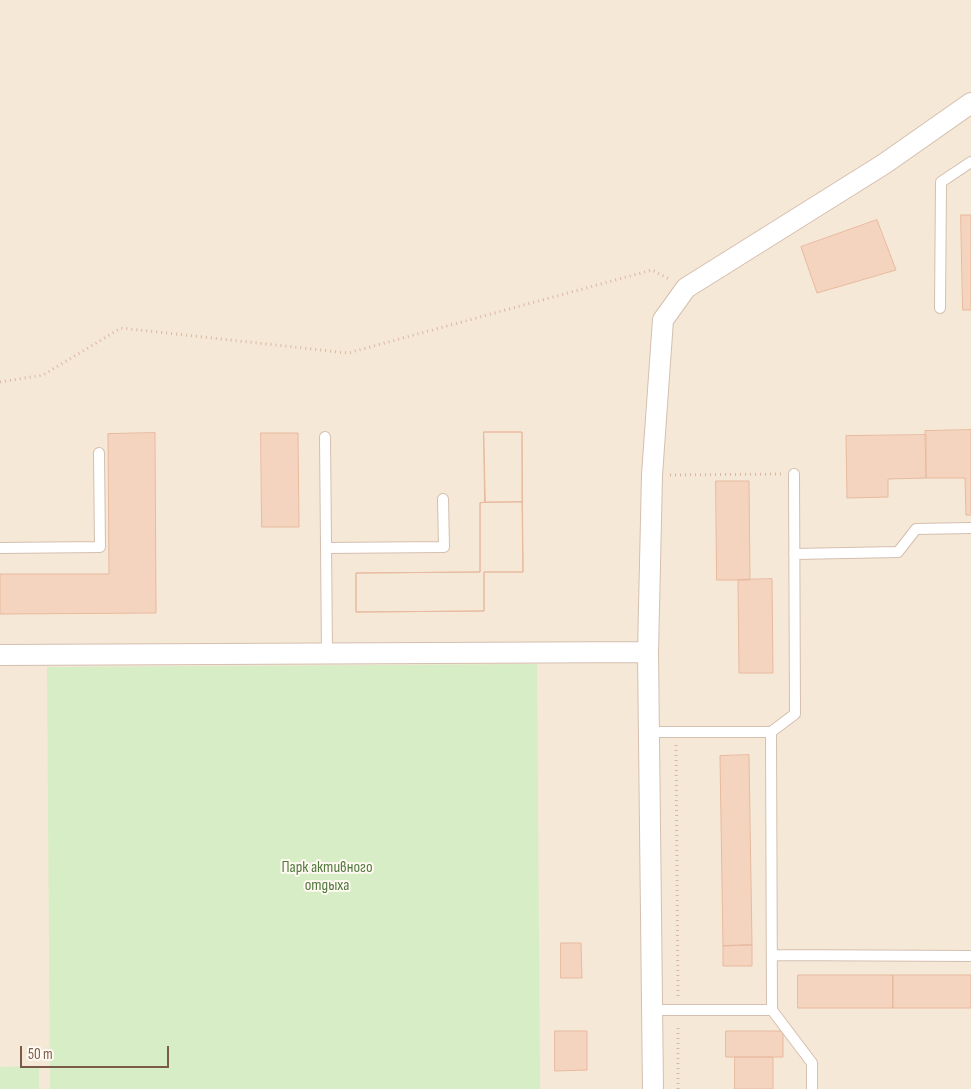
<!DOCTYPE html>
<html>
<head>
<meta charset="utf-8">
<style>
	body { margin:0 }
	#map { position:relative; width:971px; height:1089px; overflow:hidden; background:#fef6e9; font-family:"Sofia Sans Condensed",sans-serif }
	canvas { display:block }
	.scale { position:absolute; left:20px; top:1046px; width:149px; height:22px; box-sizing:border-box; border:2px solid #7a5b4a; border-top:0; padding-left:6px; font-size:15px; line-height:18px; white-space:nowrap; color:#7a5b4a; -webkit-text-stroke:4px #fff9f1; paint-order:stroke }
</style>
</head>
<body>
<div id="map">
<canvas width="971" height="1089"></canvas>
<div class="scale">50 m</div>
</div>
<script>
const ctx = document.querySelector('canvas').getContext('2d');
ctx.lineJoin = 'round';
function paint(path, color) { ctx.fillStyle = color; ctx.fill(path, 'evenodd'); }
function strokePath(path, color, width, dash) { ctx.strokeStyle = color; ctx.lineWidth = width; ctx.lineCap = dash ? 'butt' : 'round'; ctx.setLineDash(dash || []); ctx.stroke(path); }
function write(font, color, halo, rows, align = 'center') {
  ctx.font = font + ' "Sofia Sans Condensed",sans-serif'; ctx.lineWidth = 4; ctx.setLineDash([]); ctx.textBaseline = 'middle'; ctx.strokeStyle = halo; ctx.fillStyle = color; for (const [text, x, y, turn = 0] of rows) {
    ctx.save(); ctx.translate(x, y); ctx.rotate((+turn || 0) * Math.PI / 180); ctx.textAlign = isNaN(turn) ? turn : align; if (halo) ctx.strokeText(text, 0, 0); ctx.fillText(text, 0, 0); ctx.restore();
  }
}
const residential = new Path2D(`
	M0 0H971V1089H0Z`);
const green = new Path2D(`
	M537 664 540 1089H50L47 667Z
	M39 1066V1089H0V1067Z`);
const building = new Path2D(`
	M961 215H971V310H963Z
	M877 220 896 270 817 293 801 247Z
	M971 430V515H966L965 478H926L925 431Z
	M484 432H522V502H485Z
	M484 432H522L523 572H484V611L356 612V573L480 572V503L485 502Z
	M155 433 156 613 0 614V574H109L108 434Z
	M261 433H298L299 527H262Z
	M926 435V478L888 479V497L847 498 846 436Z
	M716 481H749L750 580H717Z
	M522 502 523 572H484V611L356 612V573L480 572V503Z
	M772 579 773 673H739L738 580Z
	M749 755 752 945 723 946 720 756Z
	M561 943H581L582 978H561Z
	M752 945V966H723V946Z
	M798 975H893V1008H798Z
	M893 975H971V1008H893Z
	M555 1031H587V1070L555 1071Z
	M726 1031H783V1057H726Z
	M735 1057H773V1089H735Z`);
const path = new Path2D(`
	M0 382 43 375 121 328 348 353 652 270 669 279
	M670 475 781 474
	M676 745 678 996
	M678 1089V1025`);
const service = new Path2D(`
	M940 308 941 182 971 162
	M325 437 327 654
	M0 548 100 547 99 453
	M326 548 444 547 443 499
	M794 554 898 552 916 529 971 528
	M650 732H771L772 1010 812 1063V1089
	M771 732 795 714 794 474
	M772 955 971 956
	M653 1010H772`);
const minor = new Path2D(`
	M0 655 648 652
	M653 1089 648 652 652 475 663 320 686 288 884 164 971 103`);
const parkNames = [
	["Парк активного",327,868],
	["отдыха",327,886]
];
paint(residential, '#f6e8d7');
paint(green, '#d6edc6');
paint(building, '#f5d4bf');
strokePath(building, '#e8ba9f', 1);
strokePath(service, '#d4bfb0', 12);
strokePath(minor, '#d4bfb0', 22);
strokePath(path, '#dbb7a1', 3, [1, 4]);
strokePath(service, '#fff', 10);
strokePath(minor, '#fff', 20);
write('16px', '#517a3f', '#fff9f1', parkNames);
</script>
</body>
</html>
